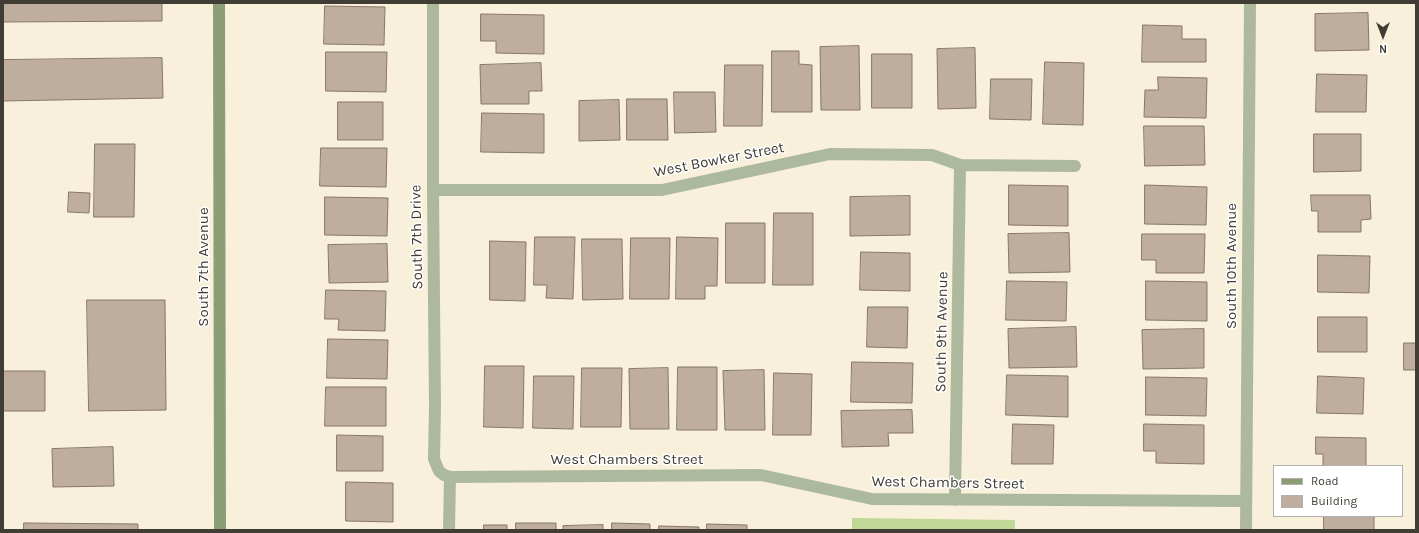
<!DOCTYPE html>
<html>
<head>
<meta charset="utf-8">
<style>
	body { margin:0 }
	#map { position:relative; width:1419px; height:533px; overflow:hidden; background:#f8f0da; font-family:Karla,sans-serif }
	canvas { display:block }
	.frame { position:absolute; inset:0; border:4px solid #403d34; pointer-events:none }
	.legend { position:absolute; left:1273px; top:465px; width:130px; height:52px; box-sizing:border-box; background:#fff; border:1px solid #b3b1ae; margin:0; padding:5px 7px; list-style:none; font-size:12px; color:#403d34 }
	.legend li { display:flex; align-items:center; gap:8px; height:20px }
	.legend b { width:20px; border:1px solid #b3b1ae }
	.north { position:absolute; left:1363px; top:16px; width:40px; height:40px; -webkit-text-stroke:3px #fff; paint-order:stroke; rotate:180deg; font-size:11px; font-weight:700; line-height:16px; text-align:center; color:#403d34 }
	.north::after { content:''; display:block; margin:auto; width:14px; height:18px; background:#403d34; clip-path:polygon(50% 0,100% 100%,50% 72%,0 100%) }
</style>
</head>
<body>
<div id="map">
<canvas width="1419" height="533"></canvas>
<div class="frame"></div>
<ul class="legend">
<li><b style="height:5px;background:#8c9e75"></b>Road</li>
<li><b style="height:11px;background:#bfad9d"></b>Building</li>
</ul>
<div class="north">N</div>
</div>
<script>
const ctx = document.querySelector('canvas').getContext('2d');
ctx.lineJoin = 'round';
function paint(path, color) { ctx.fillStyle = color; ctx.fill(path, 'evenodd'); }
function strokePath(path, color, width, dash) { ctx.strokeStyle = color; ctx.lineWidth = width; ctx.lineCap = dash ? 'butt' : 'round'; ctx.setLineDash(dash || []); ctx.stroke(path); }
function write(font, color, halo, rows, align = 'center') {
  ctx.font = font + ' Karla,sans-serif'; ctx.lineWidth = 3; ctx.setLineDash([]); ctx.textBaseline = 'middle'; ctx.strokeStyle = halo; ctx.fillStyle = color; for (const [text, x, y, turn = 0] of rows) {
    ctx.save(); ctx.translate(x, y); ctx.rotate((+turn || 0) * Math.PI / 180); ctx.textAlign = isNaN(turn) ? turn : align; if (halo) ctx.strokeText(text, 0, 0); ctx.fillText(text, 0, 0); ctx.restore();
  }
}
const green = new Path2D(`
	M852 518 1015 520V530H852Z`);
const building = new Path2D(`
	M3 3H162V21L3 22Z
	M325 6 385 7 384 45 324 44Z
	M1368 13 1369 50 1315 51V14Z
	M481 14 544 15V54L496 53V41H481Z
	M1143 25 1182 26V39H1206V62H1142Z
	M859 46 860 110H821L820 47Z
	M975 48 976 108 938 109 937 49Z
	M772 51H799V64L812 65V112H772Z
	M326 52H387L386 92 326 91Z
	M872 54H912V108H872Z
	M162 58 163 98 3 101V60Z
	M1045 62 1084 63 1083 125 1043 124Z
	M541 63 542 91H529V104H481L480 65Z
	M725 65H763L762 126H724Z
	M1317 74 1367 75 1366 112H1316Z
	M1158 77 1207 78 1206 118 1144 117 1145 90H1158Z
	M991 79H1032L1031 120 990 119Z
	M674 92H715L716 132 675 133Z
	M627 99H667L668 140H627Z
	M619 100 620 140 579 141V101Z
	M338 102H383V140H338Z
	M482 113 544 114V153L481 152Z
	M1144 126H1204L1205 165 1145 166Z
	M1314 134H1361V171L1314 172Z
	M95 144H135L134 217H94Z
	M321 148H387L386 187 320 186Z
	M1009 185 1068 186V226L1009 225Z
	M1145 185 1207 187 1206 225 1145 224Z
	M69 192 90 193 89 213 68 212Z
	M1311 195H1370L1371 219 1361 220V232H1318V211H1312Z
	M910 196V235L850 236V197Z
	M325 197 388 198 387 236 325 235Z
	M774 213H813V285H773Z
	M726 223H765V283H726Z
	M1069 233 1070 272 1009 273 1008 234Z
	M1142 234H1205L1204 273H1156V260H1142Z
	M535 237H575L573 299 546 298 547 285H534Z
	M677 237 718 238 717 286H705V299H676Z
	M631 238H670L669 299H630Z
	M582 239H622L623 299 583 300Z
	M490 241 526 242 525 301 490 300Z
	M387 244 388 282 329 283 328 245Z
	M861 252 910 253V291L860 290Z
	M1318 255 1370 256 1369 293 1318 292Z
	M1007 281 1067 282 1066 321 1006 320Z
	M1146 281 1207 282V321L1146 320Z
	M326 290 386 291 385 331 338 330 339 319H325Z
	M87 300H165L166 410 89 411Z
	M868 307H908L907 348 867 347Z
	M1318 317H1367V352H1318Z
	M1076 327 1077 367 1009 368 1008 329Z
	M1204 329V368L1143 369 1142 330Z
	M328 339 388 340 387 379 327 378Z
	M1404 343H1416V370H1404Z
	M852 362 913 363 912 403 851 402Z
	M485 366H524L523 428 484 427Z
	M678 367H717V430H677Z
	M582 368H622L621 427H581Z
	M668 368 669 429H630L629 369Z
	M764 370 765 430H725L723 371Z
	M3 371H45V411H3Z
	M774 373 812 374 811 435H773Z
	M1007 375 1068 376V417L1006 415Z
	M534 376H574L573 429 533 428Z
	M1318 376 1364 378 1363 414 1317 413Z
	M1146 377 1207 378 1206 416 1146 415Z
	M326 387H386V426H325Z
	M912 410 913 433H888L889 446 842 447 841 411Z
	M1013 424 1054 425 1053 464H1012Z
	M1144 424 1204 425V464L1156 463V451H1144Z
	M337 435 383 436V471H337Z
	M1316 437 1366 438V466H1323V454H1316Z
	M113 447 114 486 53 487 52 449Z
	M346 482 393 483V522L346 521Z
	M1324 516H1374V530H1324Z
	M24 523 138 524V530H24Z
	M516 523H556V530H516Z
	M612 523 650 524V530H612Z
	M707 524 747 525V530H707Z
	M484 525H507V530H484Z
	M603 525V530H563V526Z
	M659 526 699 527V530H659Z`);
const street = new Path2D(`
	M433 3V190L435 406 434 459 439 471 444 475 450 477 761 475 872 499 1246 501
	M433 190H662L830 154 932 155 960 165 1075 166
	M955 500 960 165
	M449 530 450 477
	M1246 530 1250 3`);
const secondary = new Path2D(`
	M219 3 220 530`);
const streetNames = [
	["West Bowker Street",719,160,-11],
	["South 7th Drive",417,237,-91],
	["South 10th Avenue",1232,266,-90],
	["South 7th Avenue",204,267,-90],
	["South 9th Avenue",942,332,-89],
	["West Chambers Street",627,460],
	["West Chambers Street",948,483,1]
];
paint(green, '#c0d796');
paint(building, '#bfad9d');
strokePath(building, '#877768', 1);
strokePath(street, '#adb99d', 12);
strokePath(secondary, '#8c9e75', 12);
write('15px', '#403d34', '#fff', streetNames);
</script>
</body>
</html>
